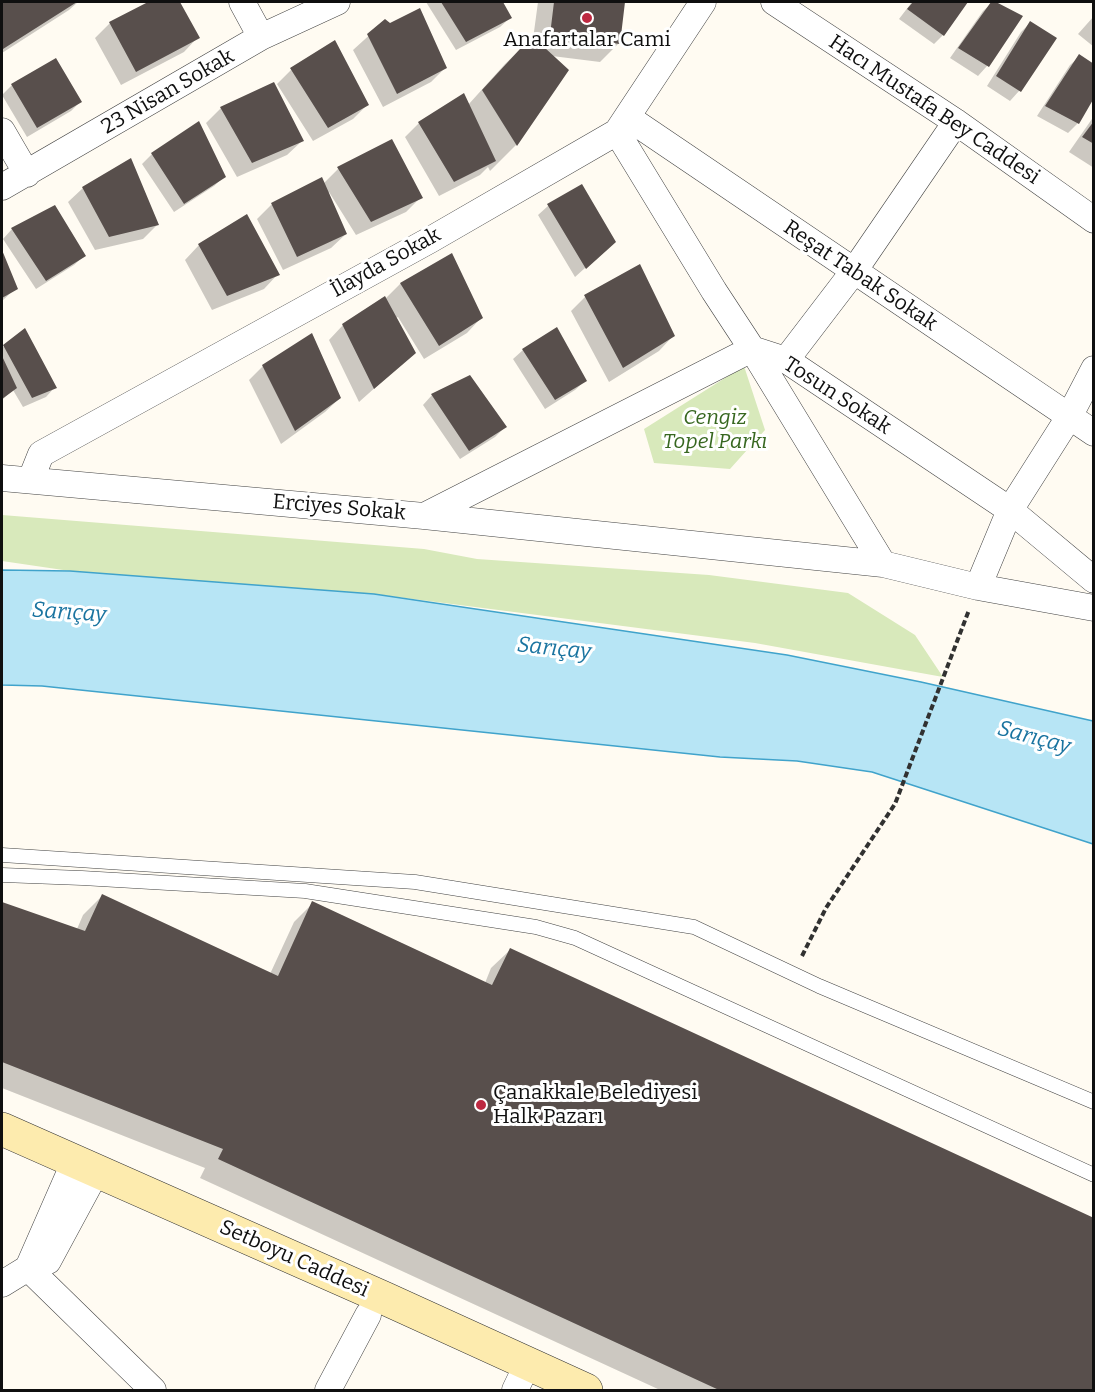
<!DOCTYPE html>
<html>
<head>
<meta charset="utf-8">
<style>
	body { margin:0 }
	#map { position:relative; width:1095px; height:1392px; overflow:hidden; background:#fffbf2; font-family:Bitter,serif }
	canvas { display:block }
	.frame { position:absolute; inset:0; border:3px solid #0f0f0f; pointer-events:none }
</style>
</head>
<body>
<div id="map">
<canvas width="1095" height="1392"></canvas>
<div class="frame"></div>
</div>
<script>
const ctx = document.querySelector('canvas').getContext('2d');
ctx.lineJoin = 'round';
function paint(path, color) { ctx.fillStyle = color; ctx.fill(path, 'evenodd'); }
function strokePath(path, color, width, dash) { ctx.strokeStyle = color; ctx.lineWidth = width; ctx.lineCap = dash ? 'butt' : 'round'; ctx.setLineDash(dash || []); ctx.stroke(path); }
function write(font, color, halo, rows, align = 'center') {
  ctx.font = font + ' Bitter,serif'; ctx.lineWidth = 6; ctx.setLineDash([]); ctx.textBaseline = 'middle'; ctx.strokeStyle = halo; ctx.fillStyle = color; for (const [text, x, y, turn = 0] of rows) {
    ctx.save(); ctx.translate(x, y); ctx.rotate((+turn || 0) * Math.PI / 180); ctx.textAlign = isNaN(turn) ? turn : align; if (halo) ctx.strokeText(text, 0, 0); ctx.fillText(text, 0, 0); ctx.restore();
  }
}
const green = new Path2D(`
	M744 366 765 430 730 469 654 463 644 429Z
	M2 515 424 549 477 559 709 575 848 593 915 635 943 677 755 643 374 594 70 571 2 561Z`);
const water = new Path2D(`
	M2 570 70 571 374 594 787 655 921 682 1093 721V844L872 772 797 761 720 757 42 686 2 685Z`);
const shadow = new Path2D(`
	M2 2H78L69 10 2 53Z
	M151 2H178L198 37 184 52 121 85 95 38 110 23Z
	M426 2H501L510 18 500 27 456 50Z
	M538 2H623L619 43 600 62 552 56 567 71 516 145 490 171 488 167 480 175 439 196 405 137 419 123 468 105 505 64 532 38 533 39Z
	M912 2H966L943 35 934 44 899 19Z
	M993 2 1021 16 987 66 978 76 950 58 983 11Z
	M1094 16V47L1078 34Z
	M385 21 445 68 431 82 383 107 353 50Z
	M1030 23 1055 39 1019 91 1010 101 987 86 1021 32Z
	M1080 56 1094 95 1078 123 1068 133 1037 116 1070 65Z
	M291 70 367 105 353 119 313 141 277 84Z
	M273 84 302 141 287 155 237 177 206 123 221 108Z
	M12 85 80 102 71 111 27 137 2 95Z
	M1094 116V168L1069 152Z
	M198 123 224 177 214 186 174 212 142 164 152 154Z
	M338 169 421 197 406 212 356 235 329 192 328 193 346 234 331 248 283 270 257 219 271 205 322 179 324 183Z
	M582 186 604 251 575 277 538 215 548 206Z
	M83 188 157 225 143 239 95 250 68 202Z
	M12 229 84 256 74 265 36 289 3 239Z
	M199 245 278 274 264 289 212 310 185 260Z
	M2 254 16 288 2 301Z
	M451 255 481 318 467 333 424 359 398 317 396 318 414 353 359 402 329 340 343 325 385 299 400 284Z
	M585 297 673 336 659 351 609 382 571 311Z
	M4 346 55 387 46 397 23 407 13 390 2 400V348Z
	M523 350 585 381 575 390 545 409 513 359Z
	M263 366 340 398 325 412 281 444 249 380Z
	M432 395 505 427 495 437 460 459 423 405Z
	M102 896 270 974 294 922 313 903 485 983 491 968 510 950 1094 1220V1390H660L200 1178 205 1168 2 1088V903L77 929 83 915Z`);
const building = new Path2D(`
	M2 2H77L3 49 2 46Z
	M148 2H180L200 38 136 72 109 22Z
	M441 2H503L512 18 466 42Z
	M554 2H625L620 44 550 35Z
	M913 2H968L944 36 907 9Z
	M991 2H996L1023 16 989 67 958 48Z
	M420 8 447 68 397 94 367 34 385 19 390 23Z
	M1030 21 1057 38 1021 92 996 76Z
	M532 36 569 70 517 146 482 90Z
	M335 40 369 105 328 128 290 68Z
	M1079 54 1094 64V98L1079 124 1045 106Z
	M56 58 82 102 37 128 11 84Z
	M274 82 304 141 252 163 220 107Z
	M464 93 496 161 454 182 418 122Z
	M199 121 226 177 184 204 151 153Z
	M1094 121V144L1082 137Z
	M392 139 423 198 371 222 337 167Z
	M131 158 159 225 109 237 82 187Z
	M322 177 347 234 297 257 271 203Z
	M582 184 616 242 586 269 547 204Z
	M55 205 86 256 46 281 11 228Z
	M247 214 280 275 227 296 198 244Z
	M2 250 18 289 2 298Z
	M452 253 483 318 439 346 400 283Z
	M640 264 675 336 623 368 584 295Z
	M385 296 416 353 374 389 342 324Z
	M557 327 587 381 555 400 522 349Z
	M25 328 57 388 32 398 3 345Z
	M312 333 341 398 295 431 262 365Z
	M2 356 17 388 2 399Z
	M470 375 507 427 469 451 431 394Z
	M102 894 278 976 312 901 492 985 510 948 1094 1218V1390H719L218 1159 223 1149 2 1062V902L85 931Z`);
const path = new Path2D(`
	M802 956 826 908 895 804 969 610`);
const service = new Path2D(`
	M2 855 415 882 694 927 819 986 1094 1102
	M2 875 82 878 305 891 536 927 575 938 1094 1175`);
const minor = new Path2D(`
	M242 2 261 37
	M774 2 956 122 1094 220
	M627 117 1094 433
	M2 131 27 174
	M617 132 714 291 752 349 786 360 1010 510 1094 580
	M2 187 261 37 337 2
	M786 360 854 271 956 122
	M2 478 424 516 752 349 883 564
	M31 479 41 454 430 240 617 132 703 2
	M424 516 883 564 978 587 1094 608
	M978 587 1010 510 1069 417 1094 369
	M28 1268 153 1390
	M28 1268 74 1163
	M2 1284 28 1268 48 1261 96 1172
	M328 1390 368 1315
	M515 1390 528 1363`);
const secondary = new Path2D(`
	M2 1129 384 1298 586 1390`);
const markers = [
	[587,18,6,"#bd2941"],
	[481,1105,6,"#bd2941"]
];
const poiNames = [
	["Anafartalar Cami",587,40],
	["Çanakkale Belediyesi",493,1093,"left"],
	["Halk Pazarı",493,1117,"left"]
];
const streetNames = [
	["23 Nisan Sokak",168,92,-30],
	["Hacı Mustafa Bey Caddesi",934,110,34],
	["İlayda Sokak",386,263,-29],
	["Reşat Tabak Sokak",860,276,34],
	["Tosun Sokak",837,396,33],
	["Erciyes Sokak",339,508,5],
	["Setboyu Caddesi",294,1259,24]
];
const parkNames = [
	["Cengiz",715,418],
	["Topel Parkı",715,442]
];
const waterNames = [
	["Sarıçay",69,613,4],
	["Sarıçay",554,649,6],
	["Sarıçay",1034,738,15]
];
paint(green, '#d8e9bb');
paint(water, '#b7e5f5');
strokePath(water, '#40a3cb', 1.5);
paint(shadow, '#0003');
paint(building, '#584f4c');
strokePath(service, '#424242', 15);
strokePath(minor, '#424242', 27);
strokePath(secondary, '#313131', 34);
strokePath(path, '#313131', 4, [6, 3]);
strokePath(service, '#fff', 14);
strokePath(minor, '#fff', 26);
strokePath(secondary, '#fdebae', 33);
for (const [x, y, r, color] of markers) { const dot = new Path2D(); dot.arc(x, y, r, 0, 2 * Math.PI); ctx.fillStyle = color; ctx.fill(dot); strokePath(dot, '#fff', 2); }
write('21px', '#0f0f0f', '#fff', poiNames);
write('21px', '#0f0f0f', '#fff', streetNames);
write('italic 21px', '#376720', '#fff', parkNames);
write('italic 22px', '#1a74a0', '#fff', waterNames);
</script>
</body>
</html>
